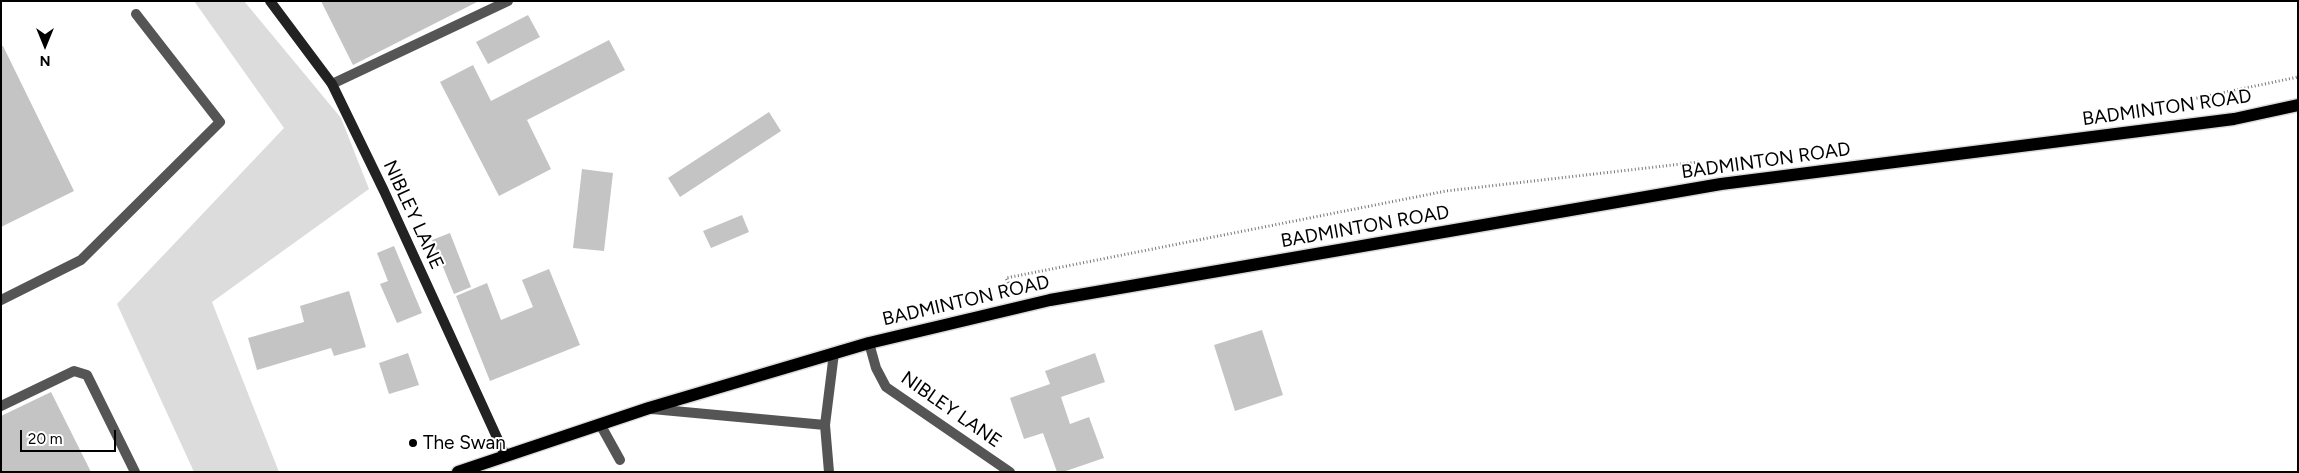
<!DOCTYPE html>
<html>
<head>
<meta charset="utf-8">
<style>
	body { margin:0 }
	#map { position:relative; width:2299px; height:473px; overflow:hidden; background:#fff; font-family:Figtree,sans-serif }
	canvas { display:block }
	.frame { position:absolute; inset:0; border:2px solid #000; pointer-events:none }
	.north { position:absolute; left:20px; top:20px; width:50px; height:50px; -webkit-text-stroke:4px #fff; paint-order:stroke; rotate:180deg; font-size:14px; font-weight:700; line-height:20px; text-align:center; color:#000 }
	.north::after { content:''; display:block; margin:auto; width:18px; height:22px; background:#000; clip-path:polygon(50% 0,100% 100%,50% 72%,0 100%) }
	.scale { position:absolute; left:20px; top:430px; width:96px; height:22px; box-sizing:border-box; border:2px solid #000; border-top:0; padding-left:6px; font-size:15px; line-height:18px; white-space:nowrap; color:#000; -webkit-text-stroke:4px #fff; paint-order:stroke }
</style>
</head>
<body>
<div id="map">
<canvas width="2299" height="473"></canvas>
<div class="frame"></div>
<div class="north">N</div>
<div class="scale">20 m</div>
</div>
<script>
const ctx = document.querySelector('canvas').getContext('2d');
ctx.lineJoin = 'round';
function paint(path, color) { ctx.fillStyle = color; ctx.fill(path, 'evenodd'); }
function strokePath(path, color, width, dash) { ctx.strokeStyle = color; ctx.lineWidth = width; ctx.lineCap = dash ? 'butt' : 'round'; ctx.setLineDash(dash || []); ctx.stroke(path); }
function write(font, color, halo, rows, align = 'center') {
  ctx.font = font + ' Figtree,sans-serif'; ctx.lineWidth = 4; ctx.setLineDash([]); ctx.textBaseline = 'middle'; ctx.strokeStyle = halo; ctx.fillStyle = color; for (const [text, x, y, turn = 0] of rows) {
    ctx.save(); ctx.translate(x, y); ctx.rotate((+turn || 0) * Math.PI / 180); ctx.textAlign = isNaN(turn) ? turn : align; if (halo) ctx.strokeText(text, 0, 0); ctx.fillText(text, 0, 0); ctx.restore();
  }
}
const green = new Path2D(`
	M194 1H244L341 118 369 189 212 302 279 472H194L117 304 284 128Z`);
const building = new Path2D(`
	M321 1H479L353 65Z
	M528 15 540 37 488 64 476 42Z
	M609 40 625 70 527 120 551 169 499 196 440 82 473 65 491 101Z
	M3 46 74 191 1 227V47Z
	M769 112 781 131 680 197 668 178Z
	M582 169 613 173 604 251 573 248Z
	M742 215 749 232 711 248 703 231Z
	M450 233 471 287 454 294 432 240Z
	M394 246 422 313 397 323 380 284 388 281 377 253Z
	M549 269 580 345 490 381 456 296 487 283 501 320 533 307 522 280Z
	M349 291 366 347 334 356 331 348 257 370 248 338 304 322 300 306Z
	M1262 330 1283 395 1235 411 1214 345Z
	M408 353 419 385 389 394 379 363Z
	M1095 353 1105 382 1061 397 1070 424 1089 417 1104 458 1063 472H1057L1043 433 1024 439 1010 398 1050 384 1045 371Z
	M51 392 91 472H1V416Z`);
const path = new Path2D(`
	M2193 99 2298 77
	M1010 286 1006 278 1446 191 1699 162`);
const lane = new Path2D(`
	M332 84 508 1
	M1 300 81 260 220 122 136 14
	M1 406 74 371 87 375 135 472
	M652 409 825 425
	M600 424 620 460
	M829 472 825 425 834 353`);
const street = new Path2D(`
	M869 343 876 368 886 387 1010 472`);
const secondary = new Path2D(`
	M270 1 332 84 384 191 505 455`);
const primary = new Path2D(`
	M458 472 649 408 869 343 1050 300 1721 184 2234 119 2298 105`);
const markers = [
	[413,443,5,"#000"]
];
const streetNames = [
	["BADMINTON ROAD",2167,108,-8],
	["BADMINTON ROAD",1766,161,-8],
	["NIBLEY LANE",413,215,65],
	["BADMINTON ROAD",1365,227,-10],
	["BADMINTON ROAD",966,301,-13],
	["NIBLEY LANE",951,410,35]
];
const poiNames = [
	["The Swan",423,443]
];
paint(green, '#dcdcdc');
paint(building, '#c4c4c4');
strokePath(primary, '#dbdbdb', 15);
strokePath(path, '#777', 3, [1, 2.5]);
strokePath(lane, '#555', 10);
strokePath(street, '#555', 10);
strokePath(secondary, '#222', 10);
strokePath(primary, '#000', 12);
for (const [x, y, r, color] of markers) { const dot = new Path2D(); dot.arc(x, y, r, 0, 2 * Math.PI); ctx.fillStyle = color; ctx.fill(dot); strokePath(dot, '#fff', 2); }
write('19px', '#000', '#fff', streetNames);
write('19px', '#000', '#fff', poiNames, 'left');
</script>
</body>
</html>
